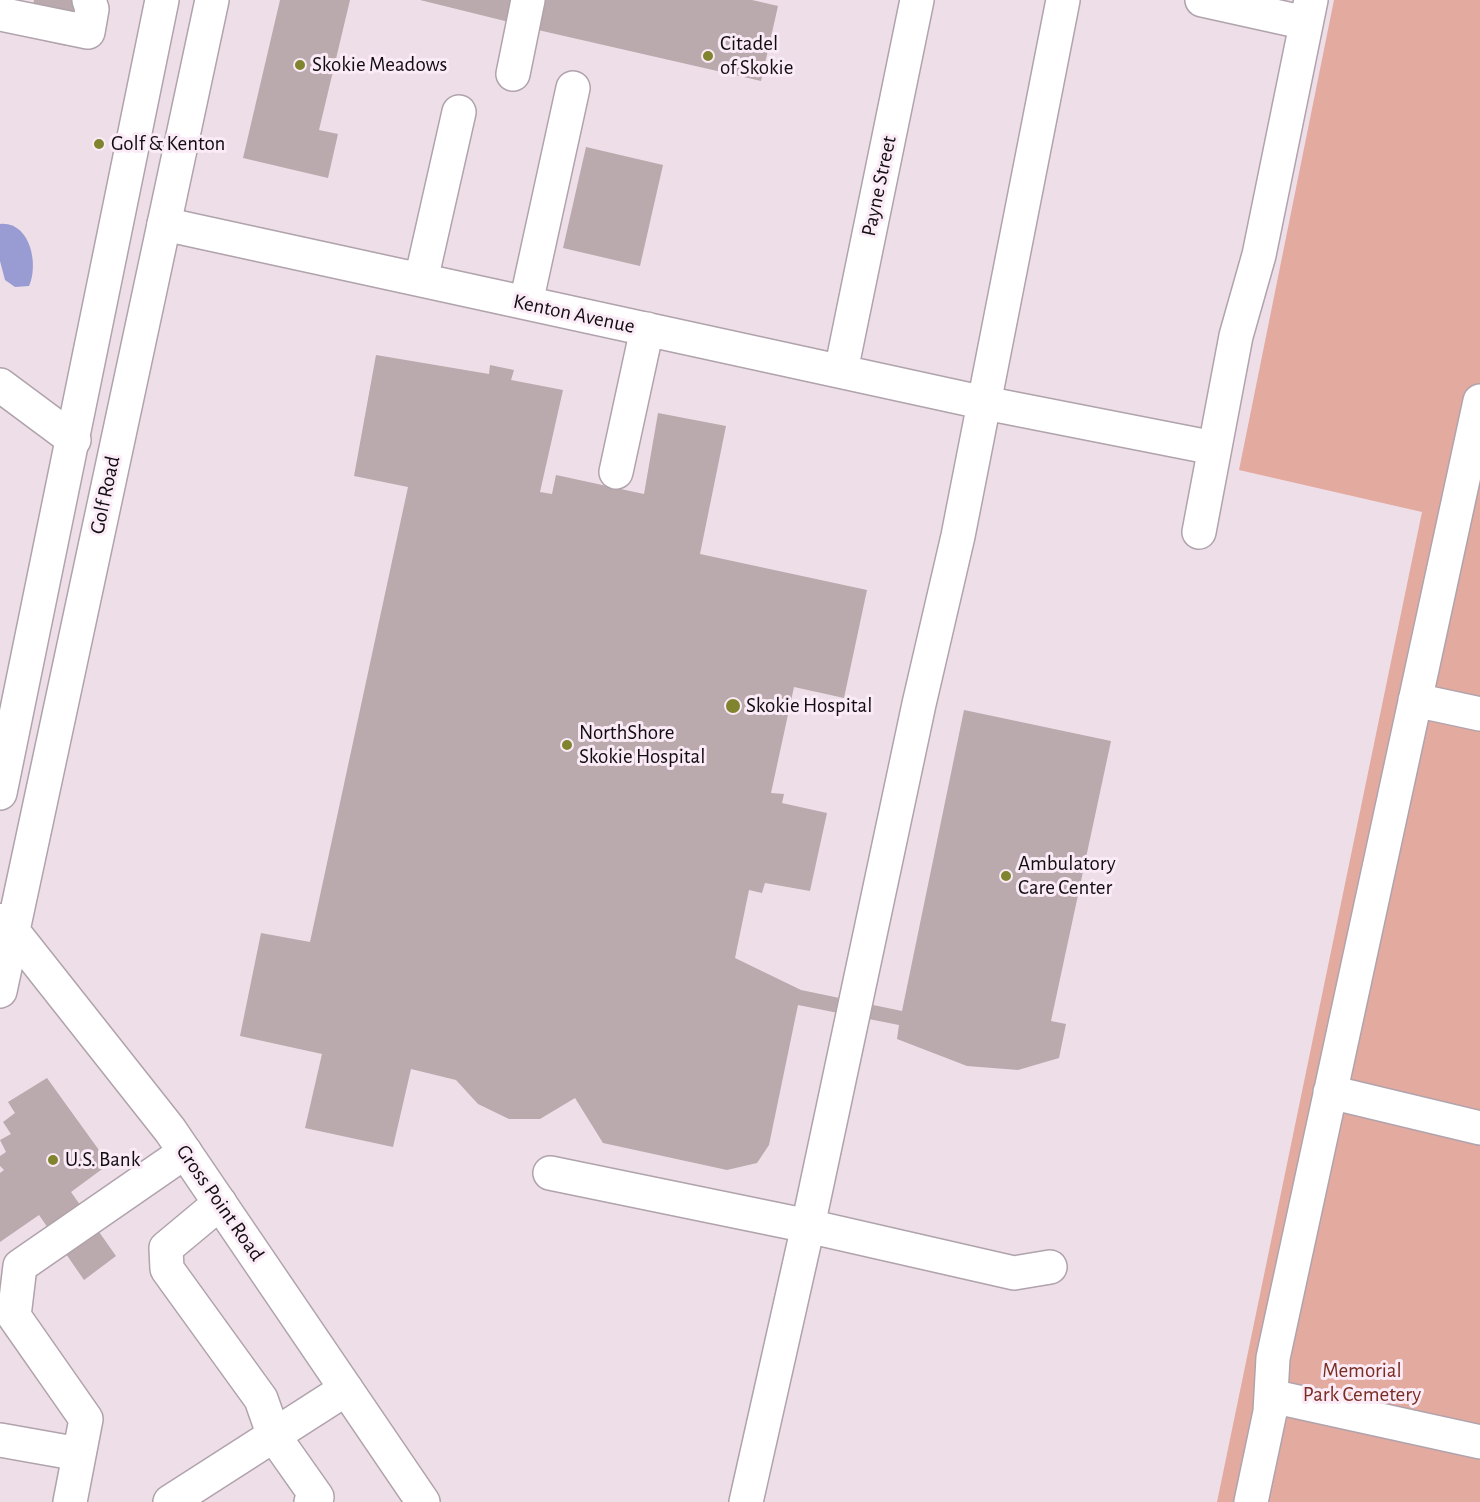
<!DOCTYPE html>
<html>
<head>
<meta charset="utf-8">
<style>
	body { margin:0 }
	canvas { display:block; background:#eddee8 }
</style>
</head>
<body>
<canvas width="1480" height="1502"></canvas>
<script>
const ctx = document.querySelector('canvas').getContext('2d');
ctx.lineJoin = 'round';
function paint(path, color) { ctx.fillStyle = color; ctx.fill(path, 'evenodd'); }
function strokePath(path, color, width, dash) { ctx.strokeStyle = color; ctx.lineWidth = width; ctx.lineCap = dash ? 'butt' : 'round'; ctx.setLineDash(dash || []); ctx.stroke(path); }
function write(font, color, halo, rows, align = 'center') {
  ctx.font = font + ' "Alegreya Sans",sans-serif'; ctx.lineWidth = 6; ctx.setLineDash([]); ctx.textBaseline = 'middle'; ctx.strokeStyle = halo; ctx.fillStyle = color; for (const [text, x, y, turn = 0] of rows) {
    ctx.save(); ctx.translate(x, y); ctx.rotate((+turn || 0) * Math.PI / 180); ctx.textAlign = isNaN(turn) ? turn : align; if (halo) ctx.strokeText(text, 0, 0); ctx.fillText(text, 0, 0); ctx.restore();
  }
}
const green = new Path2D(`
	M1334 0H1480V1502H1217L1422 512 1239 470Z`);
const water = new Path2D(`
	M0 224C30 221 39 264 29 286L15 287 5 280 0 261Z`);
const building = new Path2D(`
	M34 0H75L66 46 27 37Z
	M280 0H350L319 130 338 134 328 178 243 158Z
	M420 0H515L509 22Z
	M545 0H752L778 6 761 81 538 30Z
	M586 147 663 165 640 266 563 248Z
	M376 355 489 374 490 365 514 370 511 380 563 390 540 492 552 494 556 475 644 494 658 413 726 426 700 554 867 590 844 698 794 687 771 793 784 794 782 803 827 813 810 891 765 883 762 893 749 890 735 958 801 990 902 1011 964 710 1111 741 1051 1021 1066 1024 1059 1058 1018 1070 967 1066 897 1039 899 1025 798 1005 769 1145 757 1163 727 1170 603 1143 575 1098 540 1119H509L478 1104 456 1080 411 1069 393 1147 305 1128 322 1054 240 1036 261 933 310 942 408 487 354 476Z
	M47 1078 109 1164 71 1192 116 1256 84 1280 39 1215 0 1242V1173L4 1170 0 1166V1156L6 1152 0 1140 11 1134 3 1122 15 1113 8 1102Z`);
const minor = new Path2D(`
	M1202 0 1306 23
	M0 14 88 32 92 9 89 0
	M513 74 528 0
	M164 224 985 403 1214 448
	M421 280 459 112
	M526 303 573 88
	M841 371 917 0
	M0 385 74 440
	M616 472 647 329
	M1199 532 1236 336 1259 255 1311 0
	M1415 700 1480 714
	M1330 1092 1480 1128
	M550 1173 808 1226 1014 1273 1050 1267
	M220 1203 166 1248 167 1269 261 1399 274 1436 317 1497 311 1502
	M1271 1396 1480 1442
	M0 1440 79 1454
	M70 1502 86 1419 14 1316 20 1266 185 1152
	M170 1502 346 1389
	M746 1502 808 1226 919 704 958 536 1063 0
	M1251 1502 1270 1412 1273 1358 1480 401`);
const major = new Path2D(`
	M0 793 162 0
	M4 920 170 1130 423 1502
	M0 991 212 0`);
const markers = [
	[708,56,6,"#80842e"],
	[300,65,6,"#80842e"],
	[99,144,6,"#80842e"],
	[733,706,8,"#80842e"],
	[567,745,6,"#80842e"],
	[1006,876,6,"#80842e"],
	[53,1160,6,"#80842e"]
];
const poiNames = [
	["Citadel",720,44],
	["of Skokie",720,68],
	["Skokie Meadows",312,65],
	["Golf & Kenton",111,144],
	["Skokie Hospital",746,706],
	["NorthShore",579,733],
	["Skokie Hospital",579,757],
	["Ambulatory",1018,864],
	["Care Center",1018,888],
	["U.S. Bank",65,1160]
];
const streetNames = [
	["Payne Street",879,186,-78],
	["Kenton Avenue",574,314,12],
	["Golf Road",105,495,-78],
	["Gross Point Road",220,1203,55]
];
const parkNames = [
	["Memorial",1362,1371],
	["Park Cemetery",1362,1395]
];
paint(green, '#e3aaa0');
paint(water, '#999cd3');
paint(building, '#baa9ad');
strokePath(minor, '#b0a3ac', 36);
strokePath(major, '#b0a3ac', 36);
strokePath(minor, '#fff', 33);
strokePath(major, '#fff', 33);
for (const [x, y, r, color] of markers) { const dot = new Path2D(); dot.arc(x, y, r, 0, 2 * Math.PI); ctx.fillStyle = color; ctx.fill(dot); strokePath(dot, '#faebf6', 2); }
write('21px', '#110d10', '#faebf6', poiNames, 'left');
write('21px', '#110d10', '#faebf6', streetNames);
write('21px', '#7a2d22', '#faebf6', parkNames);
</script>
</body>
</html>
